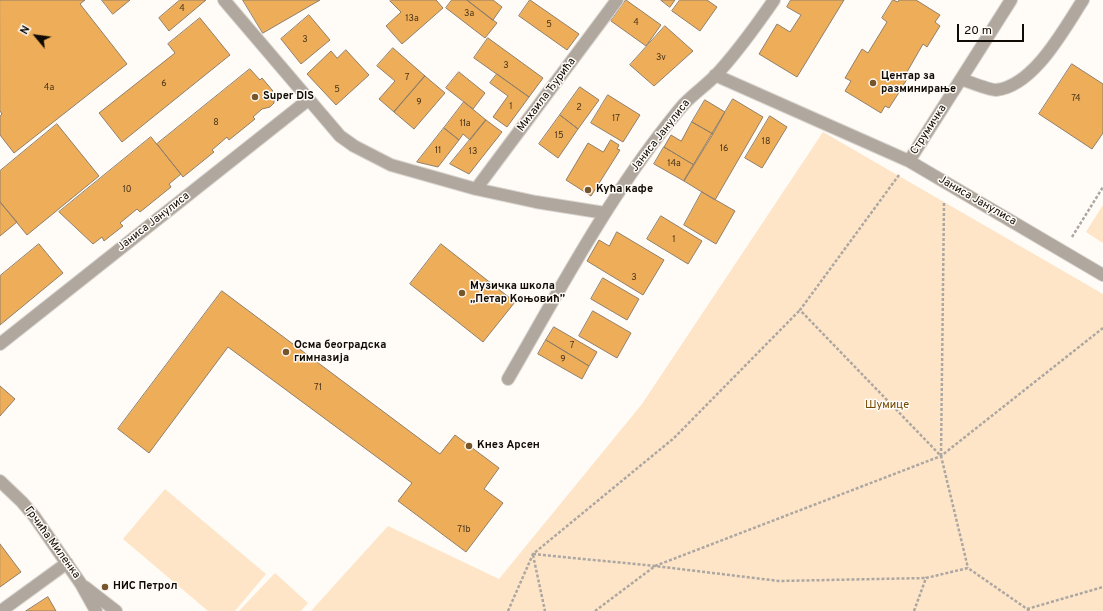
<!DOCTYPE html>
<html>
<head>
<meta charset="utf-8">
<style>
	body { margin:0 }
	#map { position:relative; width:1103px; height:611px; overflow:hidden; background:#fffbf6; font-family:Overpass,sans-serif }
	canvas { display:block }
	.north { position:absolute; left:16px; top:16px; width:40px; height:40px; -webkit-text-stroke:3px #fffbf6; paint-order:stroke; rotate:299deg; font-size:11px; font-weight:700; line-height:16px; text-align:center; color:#100a04 }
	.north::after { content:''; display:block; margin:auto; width:14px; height:18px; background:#100a04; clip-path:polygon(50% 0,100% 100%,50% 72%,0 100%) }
	.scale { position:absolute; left:957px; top:24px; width:67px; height:18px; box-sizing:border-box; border:2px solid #100a04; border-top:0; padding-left:5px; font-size:12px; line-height:14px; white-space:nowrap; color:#100a04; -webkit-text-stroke:3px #fffbf6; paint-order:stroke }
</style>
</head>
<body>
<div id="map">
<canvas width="1103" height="611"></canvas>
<div class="north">N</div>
<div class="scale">20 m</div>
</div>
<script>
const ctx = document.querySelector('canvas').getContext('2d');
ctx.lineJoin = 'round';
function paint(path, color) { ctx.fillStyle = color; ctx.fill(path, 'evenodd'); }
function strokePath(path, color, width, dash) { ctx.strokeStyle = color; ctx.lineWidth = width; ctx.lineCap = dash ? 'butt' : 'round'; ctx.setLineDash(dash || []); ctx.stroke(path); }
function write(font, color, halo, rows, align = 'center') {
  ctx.font = font + ' Overpass,sans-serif'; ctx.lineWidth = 3; ctx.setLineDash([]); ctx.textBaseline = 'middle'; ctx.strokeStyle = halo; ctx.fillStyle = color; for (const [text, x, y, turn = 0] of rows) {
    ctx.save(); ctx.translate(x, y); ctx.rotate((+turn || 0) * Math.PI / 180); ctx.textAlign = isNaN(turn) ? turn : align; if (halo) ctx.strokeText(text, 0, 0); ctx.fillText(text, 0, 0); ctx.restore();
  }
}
const green = new Path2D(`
	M823 132 1103 294V611H311L388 526 499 579 642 404Z
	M1103 205V243L1086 232Z
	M165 489 266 574 235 611H208L123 539Z
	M275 573 308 603 301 611H239Z`);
const building = new Path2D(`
	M0 0H85L80 4 127 64 14 153 0 135V116L2 114 0 111Z
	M102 0H130L113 14Z
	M180 0H206L169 31 159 18Z
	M243 0H320L263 33Z
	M391 0H436L443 8 402 44 386 26 401 12 390 1Z
	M452 0H467L497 23 485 38 446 8Z
	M467 0H493L502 7 493 20Z
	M530 0 579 34 567 50 519 16Z
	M626 0 661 25 646 46 611 21Z
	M661 0H675L670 7Z
	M680 0H707L717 7 700 31 672 11Z
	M791 0H844L797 77 759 54 777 24 790 32 801 15 787 7Z
	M893 0 898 2 899 0H916L940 15 935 22 940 26 927 47 923 44 907 72 910 74 898 94 889 108 885 106 881 113 845 91 851 81 845 78 862 49 868 53 887 22 882 18Z
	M309 15 330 40 301 64 281 39Z
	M200 18 230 55 122 142 99 113 175 53 168 44Z
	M665 26 693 51 654 86 630 65Z
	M488 38 543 78 529 97 474 58Z
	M393 48 425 76 394 112 379 99 395 81 377 66Z
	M346 50 369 75 336 105 307 74 331 51 337 58Z
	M1072 64 1103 84V133L1092 149 1039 114Z
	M250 69 260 80 262 78 273 91 270 93 274 98V103L270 107 262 109 253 117 255 119 229 140 227 137 212 150 214 152 183 177 157 144Z
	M459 72 485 93 473 109 446 88Z
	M497 74 529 97 507 127 493 117 508 96 490 83Z
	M425 76 445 93 414 129 394 112Z
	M580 87 599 100 578 129 560 115Z
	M608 95 640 115 623 142 591 123Z
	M733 99 763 117 715 200 684 181Z
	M705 100 725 112 713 134 692 122Z
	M464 102 486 120 470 140 463 134 459 140 444 128Z
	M560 115 578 129 558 158 539 144Z
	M770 116 787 127 762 168 745 158Z
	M486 120 502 132 469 174 450 164Z
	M692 122 713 134 694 165 664 147 671 135 681 141Z
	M57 124 99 176 27 235 0 202V171Z
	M444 128 459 140 438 167 417 162Z
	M151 137 181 174 169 184 171 187 140 212 137 209 120 223 123 226 109 237 104 241 102 237 93 244 59 212Z
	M611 140 619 145 617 149 620 150 591 196 566 180 588 143 603 152Z
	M664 147 694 165 684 181 654 164Z
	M702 192 735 211 716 244 684 225Z
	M0 202 17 222 0 236Z
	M661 216 702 241 688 264 647 239Z
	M617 232 664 260 643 295 587 261 599 240 609 246Z
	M39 244 63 273 0 325V276Z
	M441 244 515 302 483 342 410 284Z
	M603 278 639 299 627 320 591 299Z
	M222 291 440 454 455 435 499 468 484 489 503 503 466 552 398 501 412 483 228 347 149 453 118 429Z
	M593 311 631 333 617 358 579 336Z
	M554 327 597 352 589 366 546 340Z
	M546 340 589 366 582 379 538 354Z
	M0 386 15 399 0 416Z
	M0 544 21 572 0 587Z
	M48 597 56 611H26Z`);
const path = new Path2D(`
	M899 175 800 310 941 456 968 568
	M1072 237 1103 187
	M941 456 944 203
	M533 554 655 566 779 581 926 578
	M533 555 545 611
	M1027 609 1103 587
	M508 611 533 554 674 438 800 310
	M595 611 655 566 941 456 1103 328
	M914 611 926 578 968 568 1030 611`);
const minor = new Path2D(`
	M224 0 340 136 354 146 391 165 476 189 536 202 605 213
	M715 75 909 161 1103 275
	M961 79C969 82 990 90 996 90 1034 86 1064 29 1083 0
	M909 161 1011 0
	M476 189 617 0
	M0 344 308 100
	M508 379C559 291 607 200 670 121 675 115 680 108 686 102 695 93 706 85 715 76 737 53 756 26 774 0
	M0 481 22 502 34 516 81 584 96 611
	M85 587 116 611
	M1 611 67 563`);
const markers = [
	[873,83,4,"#76552c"],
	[255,97,4,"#76552c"],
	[588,190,4,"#76552c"],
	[462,293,4,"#76552c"],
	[286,352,4,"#76552c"],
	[469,446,4,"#76552c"],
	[105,587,4,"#76552c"]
];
const numberNames = [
	["4",182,9],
	["3a",469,14],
	["13a",412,19],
	["4",636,23],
	["5",549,25],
	["3",305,40],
	["3v",661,58],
	["3",506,66],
	["7",407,78],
	["6",164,84],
	["4a",49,88],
	["5",337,90],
	["74",1076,99],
	["9",419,103],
	["1",511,107],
	["2",579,108],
	["17",616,119],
	["8",216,123],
	["11a",465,124],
	["15",559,136],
	["18",766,142],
	["16",724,149],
	["11",438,151],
	["13",473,152],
	["14a",674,164],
	["10",127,190],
	["1",674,240],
	["3",634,278],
	["7",572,346],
	["9",563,360],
	["71",318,388],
	["71b",464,530]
];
const poiNames = [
	["Центар за",881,77],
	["разминирање",881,90],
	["Super DIS",263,97],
	["Кућа кафе",596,190],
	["Музичка школа",470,287],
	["„Петар Коњовић”",470,300],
	["Осма београдска",294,346],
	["гимназија",294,359],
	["Кнез Арсен",477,446],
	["НИС Петрол",113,587]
];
const streetNames = [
	["Михаила Ђурића",547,95,-53],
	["Струмичка",929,130,-57],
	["Јаниса Јанулиса",661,136,-52],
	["Јаниса Јанулиса",977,201,30],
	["Јаниса Јанулиса",154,222,-38],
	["Грчића Миленка",52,543,54]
];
const parkNames = [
	["Шумице",887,406]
];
paint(green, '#fee5c7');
paint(building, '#eeae59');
strokePath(building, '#917f69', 1);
strokePath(minor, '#d9d4cf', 14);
strokePath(path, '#aca7a2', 2.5, [3, 2]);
strokePath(minor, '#b0a89e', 12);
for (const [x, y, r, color] of markers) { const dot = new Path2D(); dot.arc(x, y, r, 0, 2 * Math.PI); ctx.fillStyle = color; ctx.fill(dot); strokePath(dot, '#fffbf6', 1.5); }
write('9px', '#483319', null, numberNames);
write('bold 11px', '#100a04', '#fffbf6', poiNames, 'left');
write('11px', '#100a04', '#fffbf6', streetNames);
write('11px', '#714800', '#fffbf6', parkNames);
</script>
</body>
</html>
